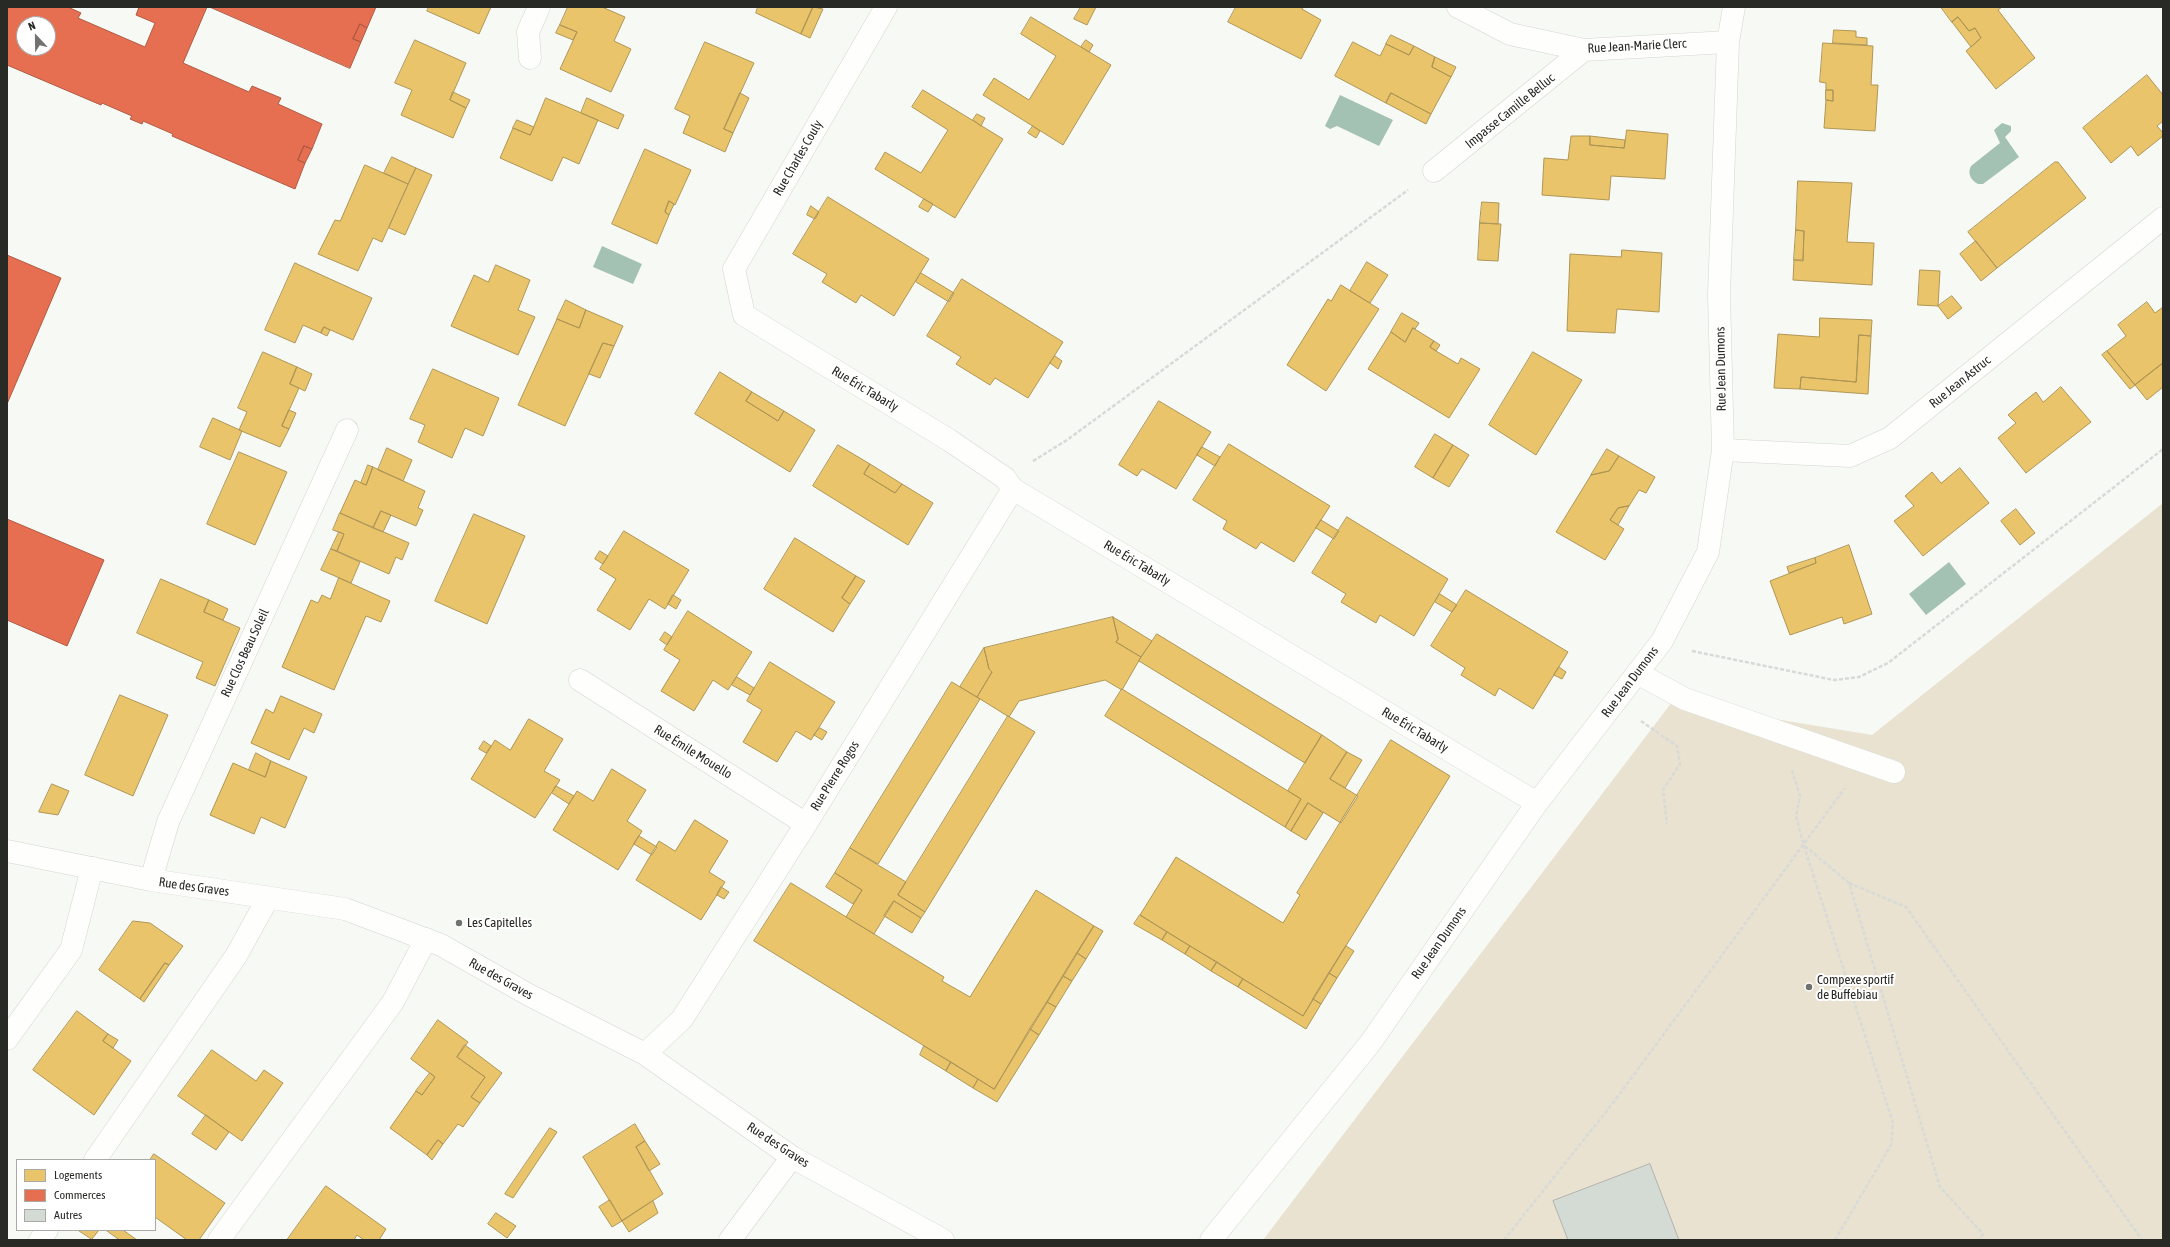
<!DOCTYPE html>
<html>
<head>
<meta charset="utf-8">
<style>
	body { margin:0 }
	#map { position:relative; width:2170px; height:1247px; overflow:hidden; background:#f7f9f4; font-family:"Asap Condensed",sans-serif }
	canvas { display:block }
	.frame { position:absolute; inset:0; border:8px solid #282a26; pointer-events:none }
	.legend { position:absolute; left:16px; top:1159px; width:140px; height:72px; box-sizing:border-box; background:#fff; border:1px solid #a9aaa8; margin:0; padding:5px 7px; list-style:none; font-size:12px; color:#282a26 }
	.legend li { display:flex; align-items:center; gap:8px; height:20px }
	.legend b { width:20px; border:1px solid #a9aaa8 }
	.north { position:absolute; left:16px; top:16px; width:40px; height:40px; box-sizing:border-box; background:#fff; border:1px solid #a9aaa8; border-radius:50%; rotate:338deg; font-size:11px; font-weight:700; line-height:16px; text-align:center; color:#282a26 }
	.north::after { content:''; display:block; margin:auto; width:14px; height:18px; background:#70726e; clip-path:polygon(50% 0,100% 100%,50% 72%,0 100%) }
</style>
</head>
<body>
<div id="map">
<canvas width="2170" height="1247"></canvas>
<div class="frame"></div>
<ul class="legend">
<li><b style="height:11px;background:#e9c46a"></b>Logements</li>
<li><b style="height:11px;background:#e76f51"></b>Commerces</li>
<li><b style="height:11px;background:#d4dbd4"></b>Autres</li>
</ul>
<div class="north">N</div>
</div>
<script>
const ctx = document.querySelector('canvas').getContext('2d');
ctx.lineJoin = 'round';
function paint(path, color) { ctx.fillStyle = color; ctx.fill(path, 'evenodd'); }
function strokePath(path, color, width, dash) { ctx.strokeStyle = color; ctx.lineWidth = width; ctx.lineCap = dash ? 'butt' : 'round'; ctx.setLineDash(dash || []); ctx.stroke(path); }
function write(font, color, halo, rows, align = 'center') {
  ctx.font = font + ' "Asap Condensed",sans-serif'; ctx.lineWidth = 4; ctx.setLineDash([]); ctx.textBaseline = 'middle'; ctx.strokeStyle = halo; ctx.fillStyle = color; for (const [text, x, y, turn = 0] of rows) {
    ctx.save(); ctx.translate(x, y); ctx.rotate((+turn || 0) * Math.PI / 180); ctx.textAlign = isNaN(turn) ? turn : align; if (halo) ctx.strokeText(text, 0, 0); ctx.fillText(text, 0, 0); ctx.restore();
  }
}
const green = new Path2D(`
	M2163 503V1240H1263L1672 702 1872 735Z`);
const water = new Path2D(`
	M1340 95 1393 120 1379 146 1337 126 1330 129 1325 126Z
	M2002 123 2011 126V131L2005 137 2019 157 1983 184H1978C1971 180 1967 174 1971 166L2000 143 1994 130Z
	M602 246 642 264 633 284 593 267Z
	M1949 562 1966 584 1926 615 1909 594Z`);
const homes = new Path2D(`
	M429 7H491L479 34 427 11Z
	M568 7H602L625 17 614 41 631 49 611 92 560 69 577 32 560 25Z
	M758 7H813L801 34 756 13Z
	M813 7 823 9 810 38 801 34Z
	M1081 7H1096L1087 25 1074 19Z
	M1236 7H1303L1302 9 1321 20 1301 59 1228 22Z
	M1941 7H2002L1998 10 2035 58 1996 89 1966 51 1981 38 1975 28 1969 31 1958 17 1952 22Z
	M1031 17 1111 65 1063 145 983 95 994 78 1029 100 1056 56 1021 34Z
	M1958 17 1969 31 1975 28 1981 38 1971 47 1952 22Z
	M560 25 577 32 573 40 556 33Z
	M1834 30 1856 31V37L1867 38V45L1833 43Z
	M1391 35 1414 46 1409 55 1386 44Z
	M415 40 466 63 450 100 466 108 453 138 401 115 412 90 395 83Z
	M1086 40 1093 45 1089 52 1081 47Z
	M705 42 754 63 724 129 733 133 725 152 683 133 690 116 675 109Z
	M1353 42 1380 56 1386 44 1409 55 1414 46 1435 57 1432 67 1451 77 1431 114 1391 93 1386 103 1335 76Z
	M1823 43 1873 46 1871 85H1878L1875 131 1824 128 1826 100 1833 101V90H1826V83L1820 82Z
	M1435 57 1456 67 1451 77 1432 67Z
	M2147 75 2163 95V121L2157 126 2163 133V136L2138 156 2131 146 2111 163 2083 128Z
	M923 90 1003 139 955 218 875 169 885 152 921 173 948 130 912 107Z
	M1826 90H1833V101L1826 100Z
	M453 92 470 100 466 108 450 100Z
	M740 93 749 98 733 133 724 129Z
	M1391 93 1431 114 1426 124 1386 103Z
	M546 98 598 120 579 164 563 157 552 181 500 158 513 128 530 135Z
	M587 98 624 115 618 129 581 113Z
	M977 114 985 118 981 126 973 120Z
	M517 120 534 127 530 135 513 128Z
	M1033 126 1040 131 1036 138 1028 133Z
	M1627 130 1668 134 1665 179 1611 176 1609 200 1542 195 1544 158 1568 160 1571 136H1590V145L1624 148Z
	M1590 136 1625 140 1624 148 1590 145Z
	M645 149 691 170 675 205 669 201 665 212 669 215 657 244 612 224Z
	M392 157 416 168 408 184 384 173Z
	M2055 162H2058L2086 198 1997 268 1968 232Z
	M365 165 408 184 382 242 373 238 358 271 318 254 335 220 340 221Z
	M416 168 432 175 405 235 389 228Z
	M1798 181 1852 183 1847 242 1874 243 1872 285 1793 280 1794 260H1803L1804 231 1796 230Z
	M828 197 929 259 894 316 861 295 856 303 822 282 827 274 793 254Z
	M924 199 933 204 928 212 919 207Z
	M669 201 674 204 669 215 665 212Z
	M1482 202 1499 203 1498 224 1480 223Z
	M811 206 819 212 815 219 807 215Z
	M1480 223 1501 224 1498 261 1478 260Z
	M1796 230 1804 231 1803 261 1794 260Z
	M1976 241 1997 268 1981 281 1960 254Z
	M1622 250 1662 253 1659 312 1617 309 1615 333 1567 331 1570 254 1621 257Z
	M1367 262 1388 275 1370 303 1350 291Z
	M295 263 372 298 353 340 324 327 321 333 303 325 295 343 265 330Z
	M496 265 530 280 518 310 535 317 518 355 451 326 474 275 488 282Z
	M1920 270 1940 271 1938 306 1918 305Z
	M921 273 954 293 949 302 916 282Z
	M962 279 1063 342 1028 398 995 378 990 385 956 364 961 357 927 336Z
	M1341 285 1379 309 1326 391 1287 365 1328 299 1331 301Z
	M1952 296 1962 308 1948 319 1938 306Z
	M566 300 586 310 579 328 557 319Z
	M2147 302 2155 313 2163 307V363L2135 385 2107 351 2126 336 2118 325Z
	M586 310 623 326 614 346 603 343 565 426 518 405 557 319 579 328Z
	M1402 313 1419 323 1415 329 1413 328 1405 342 1391 332Z
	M1820 318 1872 320 1871 336 1859 335 1856 382 1801 377 1800 389 1774 388 1778 334 1819 337Z
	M324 327 330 330 327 336 321 333Z
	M1413 328 1434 341 1430 347 1436 351 1458 364 1461 358 1480 369 1449 418 1368 369 1391 332 1405 342Z
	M1859 335 1871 336 1868 394 1800 389 1801 377 1856 382Z
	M1434 341 1440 345 1436 351 1430 347Z
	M603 343 614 346 600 378 589 374Z
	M2107 351 2135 385 2130 389 2102 355Z
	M263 352 297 367 290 384 299 388 282 426 289 429 280 447 239 430 247 412 238 408Z
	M1533 352 1582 380 1536 455 1489 425Z
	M1055 356 1062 361 1058 369 1050 363Z
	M2163 363V387L2147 400 2135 385Z
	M297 367 312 374 305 391 290 384Z
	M433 369 499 398 483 436 465 428 452 458 418 442 425 425 410 419Z
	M720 372 752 392 746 401 778 421 784 411 815 430 790 472 695 414Z
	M2061 387 2091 422 2026 473 1998 438 2016 423 2008 415 2021 404 2036 392 2043 402Z
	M752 392 784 411 778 421 746 401Z
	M1159 401 1211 432 1176 489 1142 469 1137 476 1119 465Z
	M289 410 296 413 289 429 282 426Z
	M213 418 242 431 230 460 200 447Z
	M1435 434 1453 445 1433 478 1415 467Z
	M1229 444 1330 506 1294 562 1261 542 1256 549 1223 529 1227 521 1193 500Z
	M838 445 870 464 864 474 895 493 902 484 933 503 908 545 813 486Z
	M1453 445 1469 455 1449 487 1433 478Z
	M1202 447 1220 457 1215 466 1197 455Z
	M387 448 412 460 403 481 378 470Z
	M1607 449 1619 456 1609 471 1591 475Z
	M239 452 287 472 255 545 207 524Z
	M1619 456 1655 477 1646 493 1639 490 1629 506 1618 508 1610 520 1624 529 1605 560 1556 532 1591 475 1609 471Z
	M870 464 902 484 895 493 864 474Z
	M368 465 373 467 366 485 361 483Z
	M373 467 425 491 418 508 423 510 416 526 381 511 373 528 340 513 355 480 366 485Z
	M1960 468 1989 503 1923 556 1894 521 1914 506 1905 496 1932 472 1941 483Z
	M1629 506 1618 525 1610 520 1618 508Z
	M2016 509 2035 533 2020 545 2001 521Z
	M381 511 391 515 383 532 373 528Z
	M340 513 409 543 402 560 396 557 389 574 337 551 344 534 333 530Z
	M474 514 525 536 487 624 435 601Z
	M1347 517 1448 579 1414 636 1380 615 1376 623 1341 602 1346 594 1312 573Z
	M1321 520 1339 531 1334 539 1316 528Z
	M624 531 689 570 665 609 649 599 630 630 597 610 616 579 600 569Z
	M339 532 344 534 337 551 331 549Z
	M795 538 856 576 842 598 850 604 833 632 764 589Z
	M1849 545 1872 614 1844 624 1842 617 1790 635 1770 581 1816 563 1815 558Z
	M331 549 360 562 351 583 321 570Z
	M600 551 608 556 603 564 595 559Z
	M1815 558 1816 563 1789 573 1787 567Z
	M856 576 865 581 850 604 842 598Z
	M339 578 390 601 381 622 366 616 334 690 282 667 311 600 318 603 322 595 330 599Z
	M161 579 209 600 204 612 240 628 215 686 196 678 203 662 137 633Z
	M1466 590 1568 652 1533 709 1499 688 1495 696 1461 675 1465 668 1431 646Z
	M1440 594 1457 605 1452 612 1435 602Z
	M673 595 681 600 676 609 668 604Z
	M209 600 228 609 223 620 204 612Z
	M688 611 752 652 728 690 713 680 694 711 661 691 680 660 664 650Z
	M1113 617 1152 641 1141 657 1116 642 1118 639Z
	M1113 617 1118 639 1116 642 1141 657 1122 690 1105 680 1019 701 1009 717 977 697 992 672 989 669 984 648Z
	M665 632 672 637 667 645 660 640Z
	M1157 634 1322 735 1305 763 1139 661Z
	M984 648 989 669 992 672 977 697 960 687Z
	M770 662 835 702 811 740 796 731 777 762 743 742 762 710 747 701Z
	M1559 667 1566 672 1562 679 1554 675Z
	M737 677 754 688 750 695 732 685Z
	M952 682 980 699 878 864 850 848Z
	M1122 689 1301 799 1285 827 1105 716Z
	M120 695 168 715 133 796 85 775Z
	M281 696 322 714 314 733 304 728 289 760 251 743 266 709 273 713Z
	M1008 716 1035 732 925 912 898 895Z
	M529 719 563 739 544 771 560 780 535 818 471 779 495 740 510 750Z
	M820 728 827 732 822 740 814 735Z
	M1322 735 1347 752 1330 779 1358 796 1341 823 1308 803 1291 831 1285 827 1301 799 1288 791Z
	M1391 740 1450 776 1303 1016 1140 915 1176 857 1283 923 1300 895 1297 893Z
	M484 741 491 746 486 753 479 749Z
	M1347 752 1362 760 1345 788 1330 779Z
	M256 753 271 761 265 777 249 770Z
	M271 761 307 777 285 828 261 817 254 834 210 815 233 763 265 777Z
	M612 769 646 790 627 821 642 831 618 870 553 830 577 791 593 801Z
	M52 784 69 791 58 815 39 812Z
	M556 786 574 796 569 804 552 793Z
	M1308 803 1323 813 1306 840 1291 831Z
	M695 820 728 841 709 872 725 882 701 920 636 880 659 841 675 851Z
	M639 836 657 847 652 855 634 844Z
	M850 848 906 882 898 895 925 912 921 918 894 901 874 934 846 917 862 890 835 873Z
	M835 873 862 890 853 904 826 887Z
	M791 883 944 977 942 981 970 997 1036 890 1094 926 994 1089 754 941Z
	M721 887 729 892 724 899 717 895Z
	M894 901 921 918 912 933 884 916Z
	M1140 915 1167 932 1162 940 1134 924Z
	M133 921 150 923 183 946 169 965 165 963 140 999 99 970Z
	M1094 926 1103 931 1086 959 1077 953Z
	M1167 932 1190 946 1185 954 1162 940Z
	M1190 946 1217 962 1211 971 1185 954Z
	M1346 946 1354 951 1337 978 1329 973Z
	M1077 953 1086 959 1072 981 1063 976Z
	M1217 962 1243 979 1238 987 1211 971Z
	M165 963 169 965 144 1002 140 999Z
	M1329 973 1337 978 1321 1004 1313 999Z
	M1063 976 1072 981 1056 1007 1047 1002Z
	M1243 979 1303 1016 1313 999 1321 1004 1306 1029 1238 987Z
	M1047 1002 1056 1007 1039 1035 1030 1029Z
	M77 1011 108 1034 103 1041 131 1061 94 1115 33 1070Z
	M438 1020 468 1042 457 1057 485 1077 471 1097 480 1103 463 1127 458 1124 443 1144 438 1140 427 1155 390 1128 416 1091 422 1095 435 1077 411 1059Z
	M1030 1029 1039 1035 997 1102 973 1088 978 1079 994 1089Z
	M108 1034 118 1040 113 1048 103 1041Z
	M465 1045 502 1073 480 1103 471 1097 485 1077 457 1057Z
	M924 1046 951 1062 946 1071 920 1055Z
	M212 1050 256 1081 264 1070 283 1083 242 1141 178 1096Z
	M951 1062 978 1079 973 1088 946 1071Z
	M430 1073 435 1077 422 1095 416 1091Z
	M206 1115 229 1132 216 1150 192 1134Z
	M635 1124 645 1141 636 1147 663 1194 622 1221 583 1157Z
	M550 1128 557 1132 513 1198 505 1194Z
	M438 1140 443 1144 432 1160 427 1155Z
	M645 1141 660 1164 649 1171 636 1147Z
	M154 1154 225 1203 199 1240H187L155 1217V1160H150Z
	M326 1186 386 1229 379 1240H364L357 1235 354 1240H287Z
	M610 1200 622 1221 612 1227 599 1207Z
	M653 1201 658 1213 629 1232 622 1221Z
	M496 1213 516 1226 507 1238 488 1224Z
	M78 1230H99L92 1239Z
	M106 1230H123L137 1240H120Z`);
const shops = new Path2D(`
	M7 7H68L81 13 78 18 145 47 155 23 136 15 139 7H207L183 63 249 92 252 86 281 98 278 104 322 124 312 149 304 146 298 160 305 163 295 189 172 136 173 134 143 121 142 124 130 119 132 116 102 103 101 105 7 65ZM24 24H48V48H24Z
	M210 7H376L367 28 360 24 353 39 361 42 350 68Z
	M360 24 367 28 361 42 353 39Z
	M304 146 312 149 305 163 298 160Z
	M7 255 61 278 7 404Z
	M7 519 104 560 67 646 7 620Z`);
const building = new Path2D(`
	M1650 1164 1679 1240H1568L1553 1201Z`);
const path = new Path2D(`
	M1033 461 1067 440 1408 190
	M1692 651 1834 680 1859 677 1888 663 2163 449
	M1641 721 1677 746 1680 764 1663 790 1667 824
	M1792 770 1800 796 1796 816 1804 846 1893 1123 1891 1145 1835 1240
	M1805 846 1849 883 1940 1187 1983 1234 1979 1240
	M1849 883 1906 907 2142 1240
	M1504 1240 1613 1103 1845 788`);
const lane = new Path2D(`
	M1637 673 1685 699 1894 772
	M7 1039 71 950 92 868
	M95 1160 236 956 268 898
	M40 1240 47 1230
	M219 1240 393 1002 426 939`);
const street = new Path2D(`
	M886 7 734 269 744 315 949 440 1005 478 1013 489 1537 803
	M1458 7 1510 34 1584 50 1728 42
	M530 58 528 32 539 7
	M1434 171 1584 50
	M1723 450 1850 456 1890 438 2163 218
	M580 680 806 824
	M7 851 151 880 345 909 441 945 529 995 645 1054 792 1157 943 1240
	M151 880 168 822 347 430
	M645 1054 682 1019 806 824 1013 489
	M730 1240 792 1157
	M1211 1240 1371 1042 1537 803 1662 641 1708 552 1723 450 1719 294 1728 42 1734 7`);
const markers = [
	[459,923,4,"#70726e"],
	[1809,987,4,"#70726e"]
];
const streetNames = [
	["Rue Jean-Marie Clerc",1637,46,-3],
	["Impasse Camille Belluc",1510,111,-39],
	["Rue Charles Couly",798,158,-60],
	["Rue Jean Dumons",1721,369,-91],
	["Rue Jean Astruc",1960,382,-39],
	["Rue Éric Tabarly",865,389,31],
	["Rue Éric Tabarly",1137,563,31],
	["Rue Clos Beau Soleil",245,653,-65],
	["Rue Jean Dumons",1630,682,-53],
	["Rue Éric Tabarly",1415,730,31],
	["Rue Émile Mouello",693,752,32],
	["Rue Pierre Rogos",835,776,-58],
	["Rue des Graves",194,887,8],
	["Rue Jean Dumons",1439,943,-55],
	["Rue des Graves",501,979,29],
	["Rue des Graves",778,1145,33]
];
const poiNames = [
	["Les Capitelles",467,923],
	["Compexe sportif",1817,980],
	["de Buffebiau",1817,995]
];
paint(green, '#e9e2d0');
paint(water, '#a4c2b4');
paint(homes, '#e9c46a');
strokePath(homes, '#af9656', 1);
paint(shops, '#e76f51');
strokePath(shops, '#ae5a44', 1);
paint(building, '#d4dbd4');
strokePath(building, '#b1b3af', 1);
strokePath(lane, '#d4d5d1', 23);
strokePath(street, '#d4d5d1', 23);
strokePath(path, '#d8dad8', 2.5, [4, 2]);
strokePath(lane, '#fefefd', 22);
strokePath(street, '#fefefd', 22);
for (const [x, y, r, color] of markers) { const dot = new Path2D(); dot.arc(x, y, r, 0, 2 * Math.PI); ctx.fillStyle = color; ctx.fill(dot); strokePath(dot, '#fff', 1.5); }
write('13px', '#282a26', '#fff', streetNames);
write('13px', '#282a26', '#fff', poiNames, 'left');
</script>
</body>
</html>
